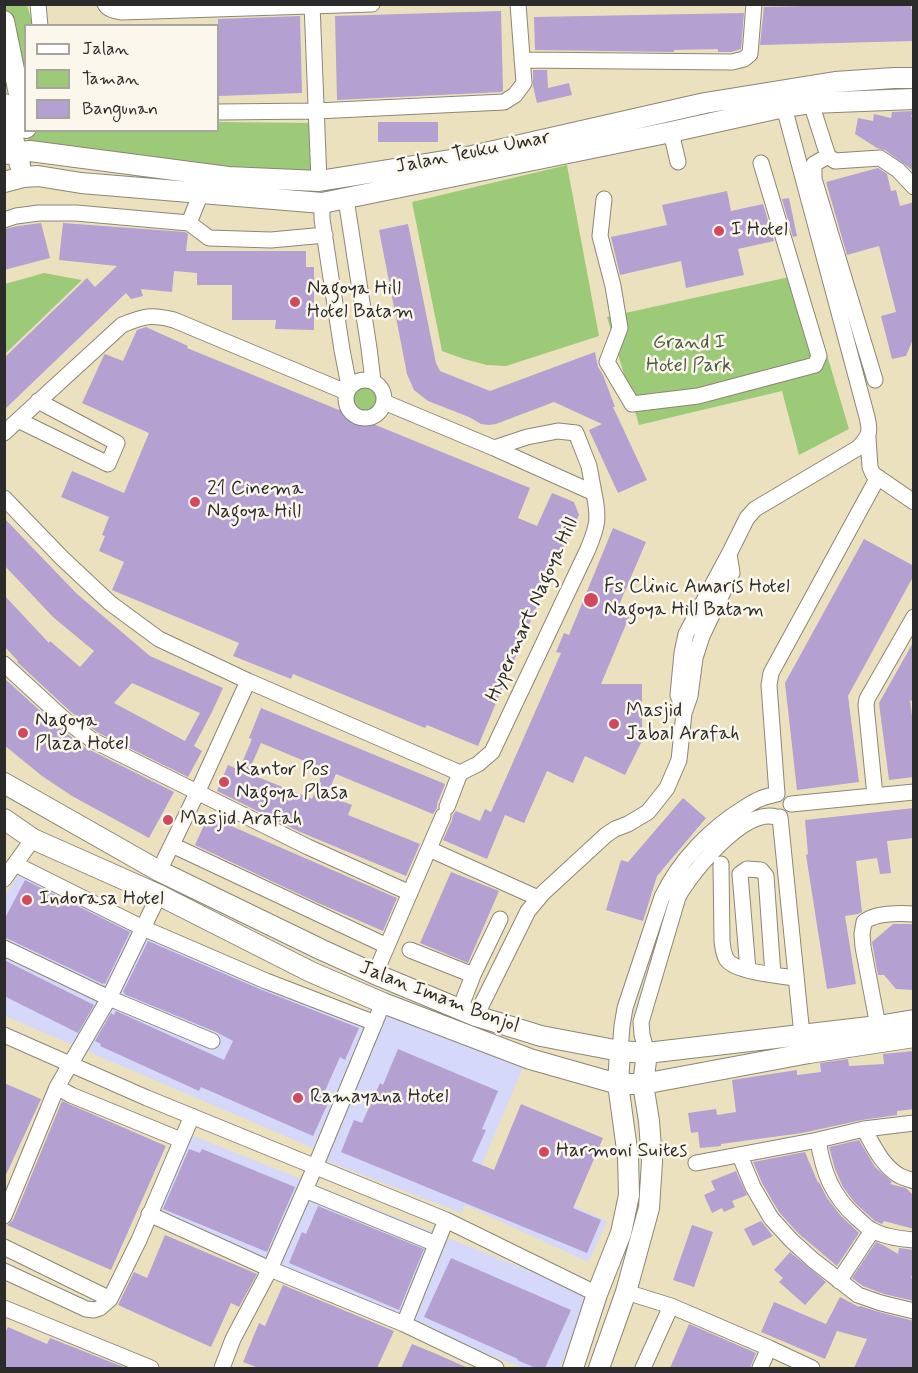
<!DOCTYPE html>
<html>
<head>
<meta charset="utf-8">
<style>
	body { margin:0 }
	#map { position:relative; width:918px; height:1373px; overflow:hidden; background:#ece1bf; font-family:Mynerve,sans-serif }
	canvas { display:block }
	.frame { position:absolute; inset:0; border:6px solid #2b2b2b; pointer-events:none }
	.legend { position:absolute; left:24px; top:24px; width:195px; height:108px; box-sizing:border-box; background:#fbf7ec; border:2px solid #a8a59f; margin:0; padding:8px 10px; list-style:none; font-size:18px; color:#2b2b2b }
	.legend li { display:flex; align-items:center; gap:12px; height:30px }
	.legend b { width:30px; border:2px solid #a8a59f }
</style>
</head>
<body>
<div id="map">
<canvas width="918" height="1373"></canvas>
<div class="frame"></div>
<ul class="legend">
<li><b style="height:8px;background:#fff"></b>Jalan</li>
<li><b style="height:16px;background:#9cca78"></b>Taman</li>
<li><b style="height:16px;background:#b4a0d1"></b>Bangunan</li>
</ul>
</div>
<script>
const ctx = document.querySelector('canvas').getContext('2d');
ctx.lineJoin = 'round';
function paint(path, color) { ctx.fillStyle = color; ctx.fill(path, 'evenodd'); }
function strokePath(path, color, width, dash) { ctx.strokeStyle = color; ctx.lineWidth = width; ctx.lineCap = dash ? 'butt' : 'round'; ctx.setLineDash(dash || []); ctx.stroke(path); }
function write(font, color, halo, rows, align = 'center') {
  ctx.font = font + ' Mynerve,sans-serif'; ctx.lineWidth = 5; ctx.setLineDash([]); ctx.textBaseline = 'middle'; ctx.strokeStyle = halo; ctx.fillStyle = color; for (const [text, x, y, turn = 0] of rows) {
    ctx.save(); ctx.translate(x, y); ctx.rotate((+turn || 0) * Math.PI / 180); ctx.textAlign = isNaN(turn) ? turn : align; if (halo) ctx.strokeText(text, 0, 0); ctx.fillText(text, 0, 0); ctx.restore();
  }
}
const built = new Path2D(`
	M26 864 200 948 368 1024 313 1148 5 1016 4 897Z
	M384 1014 523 1068 474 1183 483 1165 607 1221 588 1262 465 1205 461 1213 324 1160Z
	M186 1133 590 1295 560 1368H523L150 1219Z`);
const green = new Path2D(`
	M4 5H27L33 25 26 26 25 120 5 42Z
	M218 122 316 123 319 181 30 151 27 131 218 130Z
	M567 165 599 336 506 366 487 365 464 359 442 351 412 202Z
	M44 273 82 280 5 354V284Z
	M803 274 849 429 799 455 782 391 639 425 607 317Z
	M346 399a19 19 0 1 1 38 0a19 19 0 1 1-38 0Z`);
const building = new Path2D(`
	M877 4H911V9H914V41L760 45 764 7Z
	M501 11 503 91 501 92 337 100 335 16Z
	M744 13 741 49 731 52H718V49L674 50V52L535 50 534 17Z
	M300 16 302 93 218 96V19Z
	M533 70H547L548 88 569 83 572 95 537 103 533 86Z
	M913 111 911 117H914V171L885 150 877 148 855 134 858 118 873 121 874 114 891 118 892 112Z
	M378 122H438V142H378Z
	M878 168 887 174 891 191 896 190 900 206 914 202V337L906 356 892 359 881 316 896 312 879 246 847 255 826 182Z
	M727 191 731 211 763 204 774 241 738 249 744 275 686 288 681 261 620 275 611 237 667 225 662 205Z
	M789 198 797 236 793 237 782 199Z
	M41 223 50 258 4 270V229L18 226Z
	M63 223 185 232 188 234 186 251H306V267H314V330L275 329 276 320H232V285H197V273L174 271 172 292 141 289 143 296 131 299 126 293 4 410V358L87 278 95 287 117 266 59 260Z
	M408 224 436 363 440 371 490 391 595 352 598 367 603 375 615 407H613L647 480 618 493 589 430 602 424 554 402 496 424 489 425 481 424 469 417 428 401 414 390 407 374 379 230Z
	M146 327 188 346 187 348 530 488 518 518 537 526 552 493 574 502 579 515 555 563 478 746 427 725 425 728 293 674 291 679 233 656 239 643 112 590 124 562 99 551 105 536 102 535 109 517 61 497 72 471 124 493 149 433 82 403 104 355 105 354 123 361 137 330Z
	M4 518 77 594 150 656 223 688 211 714 194 746 202 751 188 777 97 732 71 712 17 662 18 661 4 646V595L49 643 50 641 80 667 94 651 53 617 4 565ZM132 683 200 713 185 741 114 703Z
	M613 528 646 542 619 605 632 610 601 684H642V741L625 775 585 756 573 783 547 771 524 823 505 815 487 859 443 840 452 820 453 815 456 811 480 821 485 809 491 812 561 653 556 652 564 633 569 635Z
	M864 539 914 566V575L848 696 859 782 797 790 785 683Z
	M914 641V702L910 700 914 732V777L889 780 879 703Z
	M4 678 58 727 86 748 174 792 149 838 72 796 42 776 4 745Z
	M261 708 445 784 437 804V808L433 814 336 774 327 795 352 805 348 815 420 844 406 876 300 832 217 791 228 765 239 770 252 739 249 738ZM261 743 324 769 312 799 248 773Z
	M683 798 706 818 657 876 643 921 606 910 621 860 628 862Z
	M914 808V838L887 841 891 873 880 874 877 858 856 861 862 912 858 914 845 916 856 984 827 989 806 855 808 854 805 820Z
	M208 816 397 898 383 931 318 903 195 845Z
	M451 872 499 891 468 963 420 943Z
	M25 880 130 932 105 984 103 983V984L4 937V920Z
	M893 924H914V990L896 989 884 975H878L872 942Z
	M148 941 262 990 359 1028 345 1060 340 1057 321 1100 328 1103 313 1136 201 1087 199 1091 100 1046 101 1044 95 1041 111 1013 114 1015 116 1011 224 1060 233 1041 216 1032 124 994 125 993 123 992Z
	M4 960 94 1005 78 1033 4 996Z
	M398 1049 498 1091 482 1129 486 1130 472 1161 494 1170 521 1104 603 1138 573 1208 601 1220 587 1253 341 1152 354 1120 362 1123 380 1083 383 1085Z
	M914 1051V1109L897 1111V1115L862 1120 802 1133 721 1144V1146L700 1148 698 1132 691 1133 688 1113 716 1109 717 1115 736 1112 732 1080 797 1070V1075L821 1072 820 1063 848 1059 849 1066 884 1064 883 1054Z
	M4 1083 41 1099 4 1179Z
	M62 1101 166 1146 111 1270 7 1225 13 1220Z
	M859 1140 875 1167 892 1182 890 1184 906 1188 914 1196V1229L884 1221 882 1224 875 1221 855 1203 843 1187 835 1169 829 1147Z
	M189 1149 200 1153 202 1149 295 1187 267 1252 163 1209Z
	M805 1152 818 1183 819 1182 827 1198 841 1216 859 1233 837 1266 798 1233 779 1212 762 1183 753 1162Z
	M736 1171 747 1195 732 1201 735 1207 724 1212 722 1208 712 1213 704 1195 715 1190 711 1181Z
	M318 1206 424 1249 399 1310 289 1263 302 1232 306 1234Z
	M761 1221 773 1236 753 1246 744 1229Z
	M692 1225 713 1232 694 1287 673 1280Z
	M165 1235 257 1274 239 1307 231 1303 211 1347 118 1305 134 1272 147 1278Z
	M876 1242 883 1245 898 1254 899 1248 914 1250V1269L911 1278 914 1279V1301L884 1294 863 1286 852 1278Z
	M790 1252 826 1282 805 1305 779 1282 783 1278 774 1270Z
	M451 1258 571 1310 545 1368H536L517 1360 518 1359 424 1317Z
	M283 1285 394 1331 377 1368H259L243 1362 259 1323 265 1326Z
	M840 1297 859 1307 860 1306 879 1312 914 1321V1368H854L867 1339 837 1331 825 1359 761 1332 774 1302 826 1324Z
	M689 1324 756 1353 750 1368H670Z
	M8 1327 47 1344 50 1338 126 1368H4V1334Z
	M412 1344 434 1353 468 1368H401Z`);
const minor = new Path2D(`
	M38 4 40 26
	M105 4C108 10 116 11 122 12L372 4
	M312 4 319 181
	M522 60 732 62 744 59 750 54 754 4
	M811 103 828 156 835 161 880 158 898 170 914 187
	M218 112 316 111 504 102 515 95 524 83 518 4
	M671 132 678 162
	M828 156 814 164V179L875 380
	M346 199 369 348 373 381
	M604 199 600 236 613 286 620 328 607 362 632 404 698 396 815 365 819 356 761 163
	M322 203V219L342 350 349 386
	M4 220 16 216 39 213H76L189 223 209 238 271 240 325 235
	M189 223 201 193
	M346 399a19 19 0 1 1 38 0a19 19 0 1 1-38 0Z
	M18 420 108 464 117 443 38 401
	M4 433 122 325C144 316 151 314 174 320L346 392
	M868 438 870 467 873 474 914 502
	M494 448 527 437 558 431 576 433 589 466 594 493
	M4 498 62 558 110 603 159 639 248 681 460 773 478 764 492 752 588 549C598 525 599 518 594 493L494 448 384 402
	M4 664 65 720 92 740 308 847 410 893
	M684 713 678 695 682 653 686 634 729 554
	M777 794 769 685 771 673 878 477
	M875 796 866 705 867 699 914 617
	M791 804 914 792
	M447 807 460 773
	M780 817 802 1035
	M172 845 387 946
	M429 849 538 898
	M15 864 143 928 266 981 375 1023
	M721 864 722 941C723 948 723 954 727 960 736 972 781 976 796 978
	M159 871 197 793 248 681
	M4 879 33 839
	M4 948 109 998 212 1041
	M410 950 473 975
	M748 970 740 874 747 869 761 870 766 876 773 975
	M375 974 443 816
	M460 1009 473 975 500 919
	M476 1016 528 911 543 893 606 835 615 829 628 824 648 812 667 788 679 760 684 713 690 696 695 658 702 636 732 573 729 554 747 518 755 509 858 448C869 436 871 433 867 417L784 107
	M878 1026 863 947 862 934 864 922C875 913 899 913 914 914
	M4 1035 147 1098 446 1220 597 1294
	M620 1051 622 1026 625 1008 662 897C679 861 710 829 744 808 749 805 754 801 760 799 764 797 769 796 773 795
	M647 1053 642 1035 641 1022 678 897 682 890C698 866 745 808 776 817
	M57 1087 71 1095 181 1140
	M864 1129C873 1145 882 1166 900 1176 904 1178 909 1179 914 1181
	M818 1140C823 1172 832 1196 857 1218 862 1222 867 1228 872 1230 882 1236 902 1239 914 1240
	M740 1156 753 1187 771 1218 791 1240 813 1260 858 1295 881 1303 914 1311
	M696 1163 818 1140 864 1129 914 1123
	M305 1190 436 1244
	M149 1214 270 1269 404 1324 496 1368
	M4 1216 57 1087 109 998 159 895
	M4 1247 110 1299
	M4 1271 86 1309 94 1310 100 1308 110 1299 139 1240 192 1116
	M839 1281 872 1231
	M626 1292 671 1306 769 1348 812 1368
	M4 1308 151 1368
	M404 1324 446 1220
	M222 1368 233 1339 270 1269 315 1167 383 1003
	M643 1368 671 1306
	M760 1368 769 1348`);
const major = new Path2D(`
	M4 21 26 128
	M4 104 20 165
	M4 154 30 151 228 177 319 181 463 158 705 103 835 82 894 78H914
	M4 182 23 177 38 176 81 183 322 203 671 132 784 107 811 103 914 99
	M4 783 159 871 322 950 375 974 476 1016 541 1036 620 1051 647 1053 878 1026 914 1020
	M4 819 33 839 159 895 311 972 383 1003 530 1059 618 1084H643L809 1053 914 1037
	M573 1368 597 1294 621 1233 629 1195 628 1157 618 1084 620 1051
	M599 1368 626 1292 649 1208 652 1162 649 1121 643 1084 647 1053`);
const markers = [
	[719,231,6,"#d1495b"],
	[295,302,6,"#d1495b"],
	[195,502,6,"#d1495b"],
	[591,600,8,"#d1495b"],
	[614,724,6,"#d1495b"],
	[23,733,6,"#d1495b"],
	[224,782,6,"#d1495b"],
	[168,820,6,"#d1495b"],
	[27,900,6,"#d1495b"],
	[298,1098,6,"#d1495b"],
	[544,1152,6,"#d1495b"]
];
const streetNames = [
	["Jalan Teuku Umar",473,153,-11],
	["Hypermart Nagoya Hill",533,610,-66],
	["Jalan Imam Bonjol",439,998,21]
];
const poiNames = [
	["I Hotel",731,231],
	["Nagoya Hill",307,290],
	["Hotel Batam",307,313],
	["21 Cinema",207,490],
	["Nagoya Hill",207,513],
	["Fs Clinic Amaris Hotel",604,588],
	["Nagoya Hill Batam",604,611],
	["Masjid",626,712],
	["Jabal Arafah",626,735],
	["Nagoya",35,722],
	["Plaza Hotel",35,745],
	["Kantor Pos",236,771],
	["Nagoya Plasa",236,794],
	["Masjid Arafah",180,820],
	["Indorasa Hotel",39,900],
	["Ramayana Hotel",310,1098],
	["Harmoni Suites",556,1152]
];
const parkNames = [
	["Grand I",689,344],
	["Hotel Park",689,367]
];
paint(built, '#d5d8f9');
paint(green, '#9cca78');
paint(building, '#b4a0d1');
strokePath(minor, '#8c8675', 17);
strokePath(major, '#8c8675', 22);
strokePath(minor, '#fff', 15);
strokePath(major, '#fff', 20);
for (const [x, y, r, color] of markers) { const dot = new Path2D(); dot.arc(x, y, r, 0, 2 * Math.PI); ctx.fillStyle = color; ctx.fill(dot); strokePath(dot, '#fbf7ec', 2); }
write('20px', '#2b2b2b', '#fbf7ec', streetNames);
write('20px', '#2b2b2b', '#fbf7ec', poiNames, 'left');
write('20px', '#4d5b42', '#fbf7ec', parkNames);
</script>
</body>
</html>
